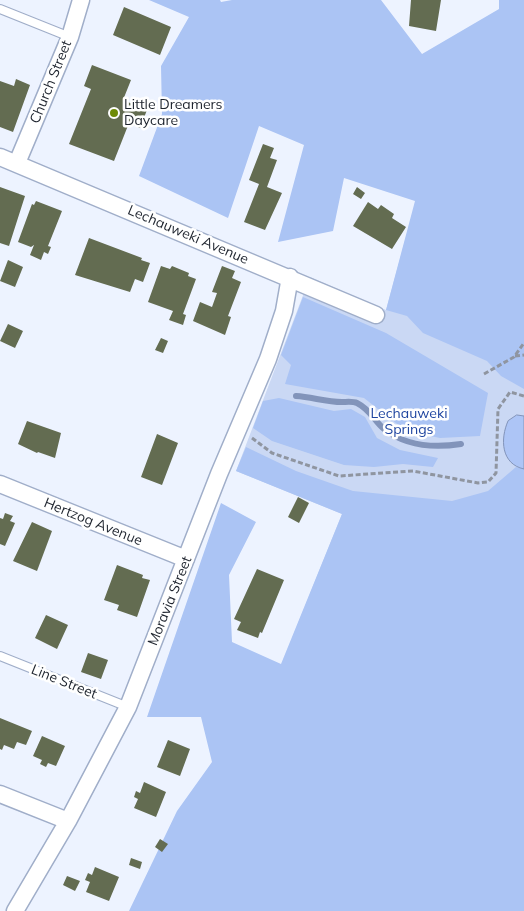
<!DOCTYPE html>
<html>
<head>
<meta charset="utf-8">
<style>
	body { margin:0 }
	canvas { display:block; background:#edf3ff }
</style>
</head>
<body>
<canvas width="524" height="911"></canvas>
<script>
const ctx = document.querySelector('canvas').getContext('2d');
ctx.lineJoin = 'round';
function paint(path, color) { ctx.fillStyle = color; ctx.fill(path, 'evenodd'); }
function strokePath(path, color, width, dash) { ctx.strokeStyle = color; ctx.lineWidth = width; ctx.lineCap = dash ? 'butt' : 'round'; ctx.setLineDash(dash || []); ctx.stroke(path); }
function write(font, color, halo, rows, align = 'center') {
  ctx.font = font + ' Mulish,sans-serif'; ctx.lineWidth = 5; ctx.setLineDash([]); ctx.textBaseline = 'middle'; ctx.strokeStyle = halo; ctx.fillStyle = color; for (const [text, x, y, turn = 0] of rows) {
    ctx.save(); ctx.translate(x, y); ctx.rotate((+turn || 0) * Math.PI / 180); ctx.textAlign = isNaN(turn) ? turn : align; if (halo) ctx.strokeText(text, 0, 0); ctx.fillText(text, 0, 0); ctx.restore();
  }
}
const green = new Path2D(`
	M437 124 524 160V564L250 743 342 514 236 471 310 277 386 310Z`);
const forest = new Path2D(`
	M149 0H220L221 2 232 0H381L422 54 499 9V0H524V389L501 376 487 361 423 333 407 316 386 310 415 201 344 178 333 231 278 242 304 145 259 126 228 218 139 176 162 114 161 66 189 17Z
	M303 297 386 333 488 393 480 436 440 438 406 431 364 398 285 384 291 365 281 355Z
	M279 398 334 411 351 409 365 417 377 438 400 450 438 458 433 467 403 464 374 467 344 465 272 441 253 428 263 401Z
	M246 447 296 471 353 491 452 501 488 491 516 467 524 469V911H129L177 811 212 762 201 717H147L221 503 256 522 229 575 232 642 281 664 342 514 236 471Z`);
const water = new Path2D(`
	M517 415 524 416V469C501 464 500 439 508 421Z`);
const stream = new Path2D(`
	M296 396C312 397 326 402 342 402 346 402 353 401 357 403 371 410 374 421 384 429 407 447 435 448 461 444`);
const building = new Path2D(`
	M411 0H441L436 31 409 26Z
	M124 7 171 27 160 55 113 35Z
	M92 65 131 80 123 100 147 110 140 128 129 123 114 161 69 144 91 89 84 86Z
	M16 79 30 85 13 132 0 127V81L14 86Z
	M263 144 274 148 270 158 277 160 267 187 282 193 265 230 244 222 259 184 249 180Z
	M0 187 25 196 9 246 0 243Z
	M357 187 365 193 361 199 353 194Z
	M36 201 62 211 48 246 51 247 48 254 44 252 41 260 30 255 34 245 31 247 18 242 32 204 34 205Z
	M368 202 378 209 381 205 394 214 392 218 406 227 392 249 353 226Z
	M89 238 142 258 141 260 150 263 143 282 135 279 130 292 75 275Z
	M8 260 23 267 15 287 0 281Z
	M161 266 170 269 172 266 189 273 188 276 196 279 183 314 186 315 183 325 169 320 173 311 148 302Z
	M222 266 235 271 232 278 241 282 228 316 231 317 225 335 193 321 200 302 212 307 217 293 212 292Z
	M8 324 23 331 15 348 0 341Z
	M161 338 168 341 163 353 155 350Z
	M27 421 61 433 55 458 38 452 37 453 18 444Z
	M157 434 178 443 162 485 141 477Z
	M298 497 309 503 299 523 288 517Z
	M5 513 13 516 10 521 15 523 5 546 0 544V518L3 519Z
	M32 522 52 531 37 571 13 561Z
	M117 565 143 575 142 578 150 580 137 617 117 610 119 605 104 600Z
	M257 569 284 580 262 633 260 632 258 638 237 630 241 622 234 619Z
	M46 615 68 625 57 649 35 638Z
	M88 653 108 660 101 679 81 672Z
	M0 718 32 731 26 745 17 742 14 749 4 745 2 750 0 749Z
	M42 736 65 746 56 766 48 763 46 767 40 764 42 760 33 756Z
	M168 740 190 749 180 776 157 767Z
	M144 782 166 792 156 817 134 808 138 799 134 797 136 791 140 793Z
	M160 839 168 844 162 852 155 847Z
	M131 858 142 862 140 869 129 865Z
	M95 867 119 877 109 901 86 892 90 882 85 880 88 873 92 875Z
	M67 876 80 881 75 891 63 885Z`);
const path = new Path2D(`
	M515 356 524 355
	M484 374 514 357 524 343
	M252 438 272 453 339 476 413 471 478 483 488 482 496 473 498 409 510 392 524 396`);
const service = new Path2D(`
	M0 9 70 37
	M0 656 128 707`);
const minor = new Path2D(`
	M0 157 376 315
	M17 163 70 37 81 0
	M0 484 186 559
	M0 794 68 821
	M15 911 68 821 128 707 219 474 268 359 284 311 290 277`);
const markers = [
	[114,113,5,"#6e8b07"]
];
const streetNames = [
	["Church Street",51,82,-68],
	["Lechauweki Avenue",188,235,23],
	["Hertzog Avenue",93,522,22],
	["Moravia Street",170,601,-68],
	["Line Street",64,682,22]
];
const poiNames = [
	["Little Dreamers",124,105],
	["Daycare",124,121]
];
const parkNames = [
	["Lechauweki",409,414],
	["Springs",409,430]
];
paint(green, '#cad8f4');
paint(forest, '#abc4f4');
paint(water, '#adc5f6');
strokePath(water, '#8294ba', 1);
strokePath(stream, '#8294ba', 6);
paint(building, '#636c51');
strokePath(service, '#a0aec9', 10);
strokePath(minor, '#a0aec9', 19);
strokePath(path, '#8f95a0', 3, [5, 2.5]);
strokePath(service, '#fff', 8);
strokePath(minor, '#fff', 16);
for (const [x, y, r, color] of markers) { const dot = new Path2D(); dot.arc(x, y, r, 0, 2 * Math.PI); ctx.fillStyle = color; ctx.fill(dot); strokePath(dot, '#fff', 2); }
write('14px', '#1d232d', '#fff', streetNames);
write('14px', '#1d232d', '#fff', poiNames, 'left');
write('14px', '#1f45a0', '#fff', parkNames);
</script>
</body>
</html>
